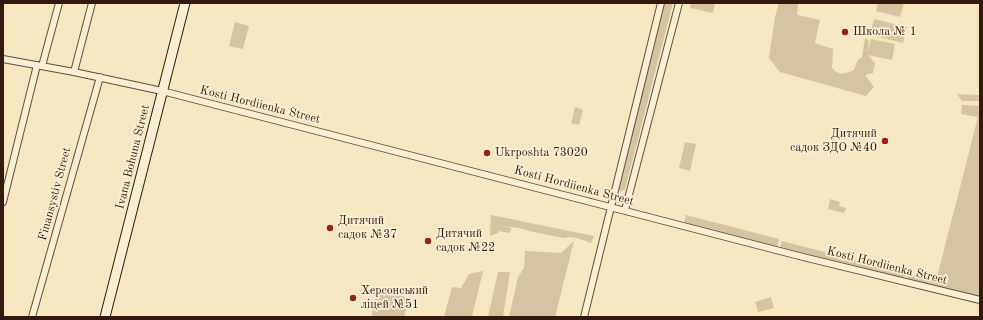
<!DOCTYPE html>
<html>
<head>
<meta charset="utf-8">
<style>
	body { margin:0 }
	#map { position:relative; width:983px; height:320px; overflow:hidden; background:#f5e7bf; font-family:"Old Standard TT",serif }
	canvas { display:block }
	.frame { position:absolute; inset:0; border:4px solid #33190e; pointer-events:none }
</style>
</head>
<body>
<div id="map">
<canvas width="983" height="320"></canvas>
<div class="frame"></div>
</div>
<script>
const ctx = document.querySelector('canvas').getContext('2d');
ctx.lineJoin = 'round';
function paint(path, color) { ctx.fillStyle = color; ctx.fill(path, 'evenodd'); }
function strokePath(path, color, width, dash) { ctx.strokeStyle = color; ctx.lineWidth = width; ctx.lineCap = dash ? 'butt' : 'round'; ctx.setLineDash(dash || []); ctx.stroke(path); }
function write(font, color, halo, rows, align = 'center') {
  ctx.font = font + ' "Old Standard TT",serif'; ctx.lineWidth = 3.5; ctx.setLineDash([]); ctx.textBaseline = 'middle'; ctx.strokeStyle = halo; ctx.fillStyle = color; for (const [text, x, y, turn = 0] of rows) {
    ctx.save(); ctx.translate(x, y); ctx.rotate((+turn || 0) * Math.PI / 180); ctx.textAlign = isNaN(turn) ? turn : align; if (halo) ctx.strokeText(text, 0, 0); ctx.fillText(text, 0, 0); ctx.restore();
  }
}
const green = new Path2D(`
	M665 3H673L625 189 621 192 618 188Z
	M691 3H715L713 13 690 8Z
	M779 3H798L797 15 820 20 815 43 833 49 832 68C839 76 844 74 854 70L857 61 862 57 865 38 869 41 868 52 871 39 895 44 892 60 868 55 875 63 873 73 865 75 874 87 866 96 780 72 769 58 775 17Z
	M878 3H904L900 17 876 11Z
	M874 19 907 27 903 43 870 35Z
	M235 22 249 26 243 49 229 46Z
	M980 61V101H962L957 94 979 95Z
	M962 105 980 106V298L906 280 908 274 936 281 978 117 961 114Z
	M575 107 583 110 579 125 571 123Z
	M685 142 696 144 690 171 679 168Z
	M830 199 840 202 839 206 846 208 844 213 828 209Z
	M491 215 594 236 591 243 577 238 570 237 564 238 533 232 519 228 500 226 511 228 510 233 499 231 498 233 490 236Z
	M686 215 779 239 777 247 684 223Z
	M574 241 555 317H509L518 277 524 268 525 251 561 253Z
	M782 241 906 273 904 280 780 248Z
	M483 271 472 317H444L452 287 461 288 469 274Z
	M498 272H510L503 317H488Z
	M378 290 409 298 404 317H371Z
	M771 297 774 308 758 312 755 302Z`);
const street = new Path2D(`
	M3 59 74 72 162 91 803 257 980 300
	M42 66 59 3
	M74 72 92 3
	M3 202 37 65
	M625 210 679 3
	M32 317 100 77
	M584 317 661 3`);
const secondary = new Path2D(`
	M105 317 185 3`);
const markers = [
	[845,32,4,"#8f2418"],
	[885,141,4,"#8f2418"],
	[487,153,4,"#8f2418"],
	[330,228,4,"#8f2418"],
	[428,241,4,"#8f2418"],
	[353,298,4,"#8f2418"]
];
const poiNames = [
	["Школа № 1",853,32],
	["Дитячий",877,134,"right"],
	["садок ЗДО №40",877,148,"right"],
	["Ukrposhta 73020",495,153],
	["Дитячий",338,221],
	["садок №37",338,235],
	["Дитячий",436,234],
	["садок №22",436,248],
	["Херсонський",361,291],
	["ліцей №51",361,305]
];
const streetNames = [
	["Kosti Hordiienka Street",260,105,14],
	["Ivana Bohuna Street",133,157,-76],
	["Kosti Hordiienka Street",574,186,15],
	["Finansystiv Street",55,194,-75],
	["Kosti Hordiienka Street",887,266,14]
];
paint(green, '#d4c4a1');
strokePath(street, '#644c3a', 8);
strokePath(secondary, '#33190e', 11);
strokePath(street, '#f8efd5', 6);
strokePath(secondary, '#f8efd5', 9);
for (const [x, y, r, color] of markers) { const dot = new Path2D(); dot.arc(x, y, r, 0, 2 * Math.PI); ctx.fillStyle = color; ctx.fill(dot); strokePath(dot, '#f8efd5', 1.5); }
write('12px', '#33190e', '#f8efd5', poiNames, 'left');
write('12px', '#33190e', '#f8efd5', streetNames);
</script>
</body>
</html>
